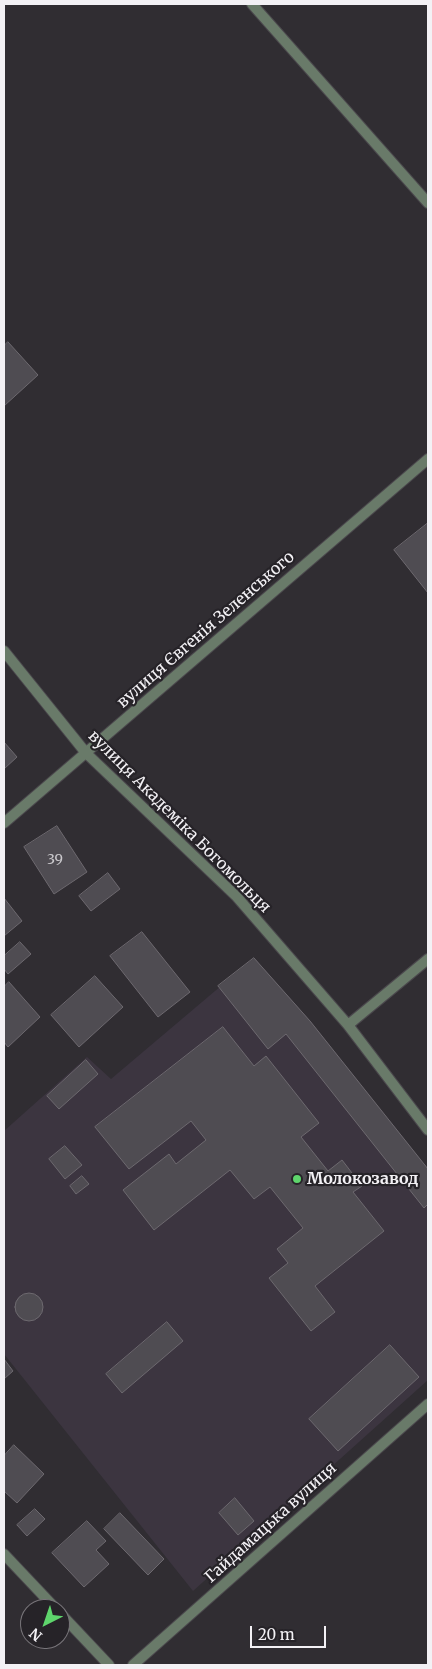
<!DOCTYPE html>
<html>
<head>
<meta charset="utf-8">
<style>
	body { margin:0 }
	#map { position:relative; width:432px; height:1669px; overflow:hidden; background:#302d32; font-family:Merriweather,serif }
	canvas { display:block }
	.frame { position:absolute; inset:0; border:5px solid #f3f1f5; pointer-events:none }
	.north { position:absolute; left:20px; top:1599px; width:50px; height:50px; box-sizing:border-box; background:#262328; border:1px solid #78757a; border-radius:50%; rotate:221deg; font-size:14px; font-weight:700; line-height:20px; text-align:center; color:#f3f1f5 }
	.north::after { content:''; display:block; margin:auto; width:18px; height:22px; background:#5ed56c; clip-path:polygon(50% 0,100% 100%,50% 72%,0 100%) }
	.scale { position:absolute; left:250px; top:1626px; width:76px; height:22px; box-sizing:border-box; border:2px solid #f3f1f5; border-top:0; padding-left:6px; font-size:15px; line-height:18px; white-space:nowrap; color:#f3f1f5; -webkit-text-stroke:4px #262328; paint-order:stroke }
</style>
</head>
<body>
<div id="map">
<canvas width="432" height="1669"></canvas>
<div class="frame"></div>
<div class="north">N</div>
<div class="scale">20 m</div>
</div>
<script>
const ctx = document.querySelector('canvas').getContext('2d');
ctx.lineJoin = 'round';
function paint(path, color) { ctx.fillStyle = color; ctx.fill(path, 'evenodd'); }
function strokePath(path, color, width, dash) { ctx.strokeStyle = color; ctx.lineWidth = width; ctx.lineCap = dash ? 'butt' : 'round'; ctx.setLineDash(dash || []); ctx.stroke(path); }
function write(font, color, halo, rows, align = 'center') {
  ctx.font = font + ' Merriweather,serif'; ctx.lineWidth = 4.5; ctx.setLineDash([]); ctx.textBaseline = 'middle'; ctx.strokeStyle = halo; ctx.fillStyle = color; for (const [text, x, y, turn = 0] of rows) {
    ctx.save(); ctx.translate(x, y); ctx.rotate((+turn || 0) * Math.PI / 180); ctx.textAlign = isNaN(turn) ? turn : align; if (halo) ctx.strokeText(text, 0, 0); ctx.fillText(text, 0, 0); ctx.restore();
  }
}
const built = new Path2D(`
	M254 958 310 1021 428 1169V1380L193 1591 4 1354V1131L87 1057 111 1079Z`);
const building = new Path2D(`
	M8 342 38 375 4 406V346Z
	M428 523V593L394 550Z
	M4 742 17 757 4 769Z
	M57 826 87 872 54 894 24 847Z
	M108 873 120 889 91 911 79 896Z
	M4 898 22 921 4 936Z
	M142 932 190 992 158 1017 110 956Z
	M20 942 31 954 8 974 4 969V956Z
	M254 958 310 1021 428 1169V1204L424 1208 286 1034 268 1049 218 986Z
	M95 976 123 1007 79 1047 51 1015Z
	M9 982 40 1017 8 1047 4 1042V987Z
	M223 1027 254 1066 266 1056 319 1123 301 1137 328 1171 342 1160 362 1186 353 1192 384 1231 315 1286 335 1312 311 1331 269 1278 288 1263 277 1249 303 1228 270 1187 254 1199 230 1170 154 1230 123 1190 169 1154 176 1164 206 1140 191 1121 129 1169 95 1127Z
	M86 1060 98 1074 59 1109 47 1096Z
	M65 1146 82 1165 65 1179 49 1159Z
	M82 1176 89 1184 76 1194 70 1186Z
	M15 1307a14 14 0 1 1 28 0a14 14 0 1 1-28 0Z
	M167 1322 183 1341 122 1393 106 1374Z
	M390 1345 419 1377 338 1451 309 1419Z
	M4 1359 13 1371 4 1379Z
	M14 1445 44 1474 17 1503 4 1491V1456Z
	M235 1498 254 1521 238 1535 219 1513Z
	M35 1509 45 1519 27 1536 17 1525Z
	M120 1513 164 1559 148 1575 104 1529Z
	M87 1521 106 1541 96 1550 109 1564 84 1587 52 1553Z`);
const minor = new Path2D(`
	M252 4 428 203
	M4 651 86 753 237 897 348 1025 428 1130
	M4 823 428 459
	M348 1025 428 959
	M4 1554 56 1609
	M60 1613 109 1665
	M133 1665 428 1404`);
const markers = [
	[297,1179,5,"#5ed56c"]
];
const numberNames = [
	["39",55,860]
];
const streetNames = [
	["вулиця Євгенія Зеленського",206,630,-41],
	["вулиця Академіка Богомольця",179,822,45],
	["Гайдамацька вулиця",271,1523,-42]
];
const poiNames = [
	["Молокозавод",307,1179]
];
paint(built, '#3c3540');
paint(building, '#4f4c52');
strokePath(building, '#6d696f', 1);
strokePath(minor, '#4b484d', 12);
strokePath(minor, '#697a69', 10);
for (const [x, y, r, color] of markers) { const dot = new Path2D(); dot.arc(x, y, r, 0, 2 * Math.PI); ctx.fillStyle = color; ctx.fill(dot); strokePath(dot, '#262328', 2); }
write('14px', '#cac8cc', null, numberNames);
write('16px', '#f3f1f5', '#262328', streetNames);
write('bold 16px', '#f3f1f5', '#262328', poiNames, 'left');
</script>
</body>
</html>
